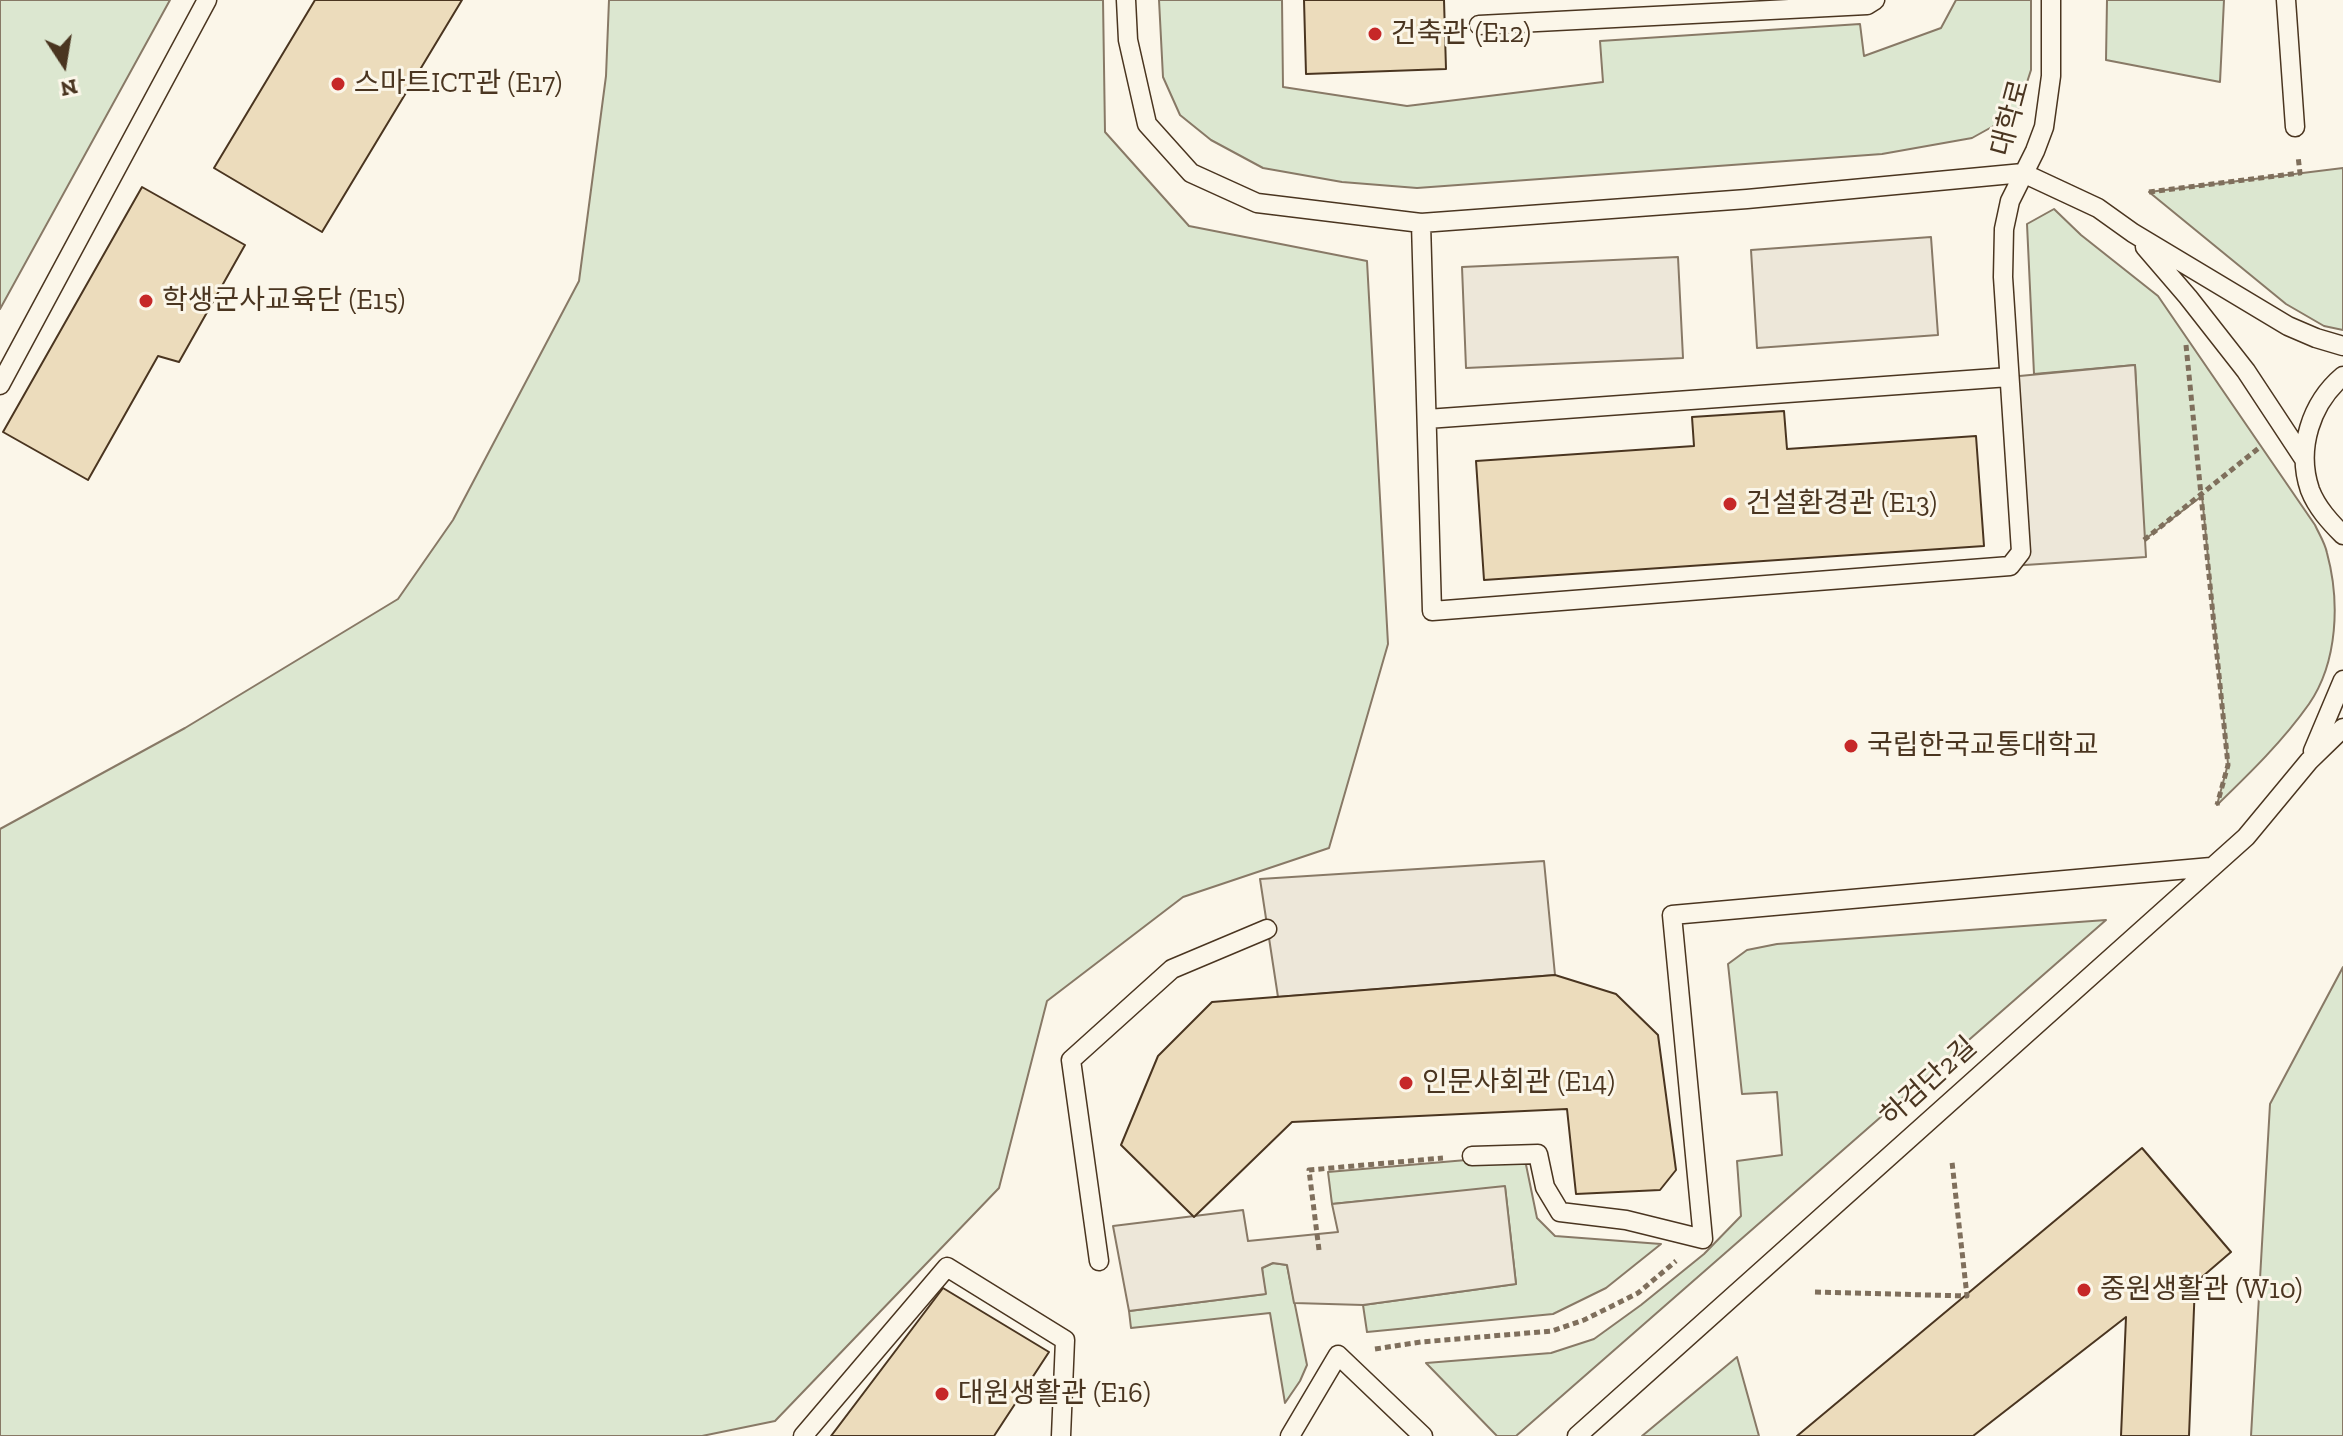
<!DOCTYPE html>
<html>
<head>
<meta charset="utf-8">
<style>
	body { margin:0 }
	#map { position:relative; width:2343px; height:1436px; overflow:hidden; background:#fbf6e9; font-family:"Zilla Slab",serif }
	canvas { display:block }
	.north { position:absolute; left:24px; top:24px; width:80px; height:80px; -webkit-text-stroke:6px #fbf6e9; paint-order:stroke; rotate:168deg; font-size:22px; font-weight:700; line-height:32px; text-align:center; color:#4a3520 }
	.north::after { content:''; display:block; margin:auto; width:28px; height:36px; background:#4a3520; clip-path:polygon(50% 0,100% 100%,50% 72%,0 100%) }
</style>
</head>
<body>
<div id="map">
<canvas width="2343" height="1436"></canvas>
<div class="north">N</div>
</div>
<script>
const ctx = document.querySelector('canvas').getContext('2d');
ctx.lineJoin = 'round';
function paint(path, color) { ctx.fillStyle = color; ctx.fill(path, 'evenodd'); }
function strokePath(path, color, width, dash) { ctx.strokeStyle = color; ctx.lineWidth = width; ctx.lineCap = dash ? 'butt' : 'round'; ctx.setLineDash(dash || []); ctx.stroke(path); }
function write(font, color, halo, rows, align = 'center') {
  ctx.font = font + ' "Zilla Slab","Noto Sans KR",serif'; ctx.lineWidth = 6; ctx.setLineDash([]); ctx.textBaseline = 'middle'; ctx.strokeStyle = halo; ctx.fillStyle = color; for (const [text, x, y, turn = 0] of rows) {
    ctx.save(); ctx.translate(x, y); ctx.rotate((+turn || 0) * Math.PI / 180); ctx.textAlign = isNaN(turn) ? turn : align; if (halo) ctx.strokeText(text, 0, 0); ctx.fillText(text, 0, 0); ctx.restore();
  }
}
const green = new Path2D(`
	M0 0H170L0 309Z
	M609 0H1103L1105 132 1189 226 1367 261 1388 644 1329 848 1183 897 1047 1001 999 1188 775 1421 702 1436H0V829L185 728 398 599 453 520 579 281 606 76Z
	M1159 0H1282L1283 87 1407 106 1603 82 1600 41 1860 24 1864 56 1941 28 1956 0H2031V70L2017 113 1972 138 1882 154 1417 188 1342 182 1263 168 1211 140 1180 115 1163 77Z
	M2107 0H2224L2220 82 2106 60Z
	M2343 168V330L2324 326 2286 304 2149 192Z
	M2054 209 2081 235 2158 296 2315 525C2319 534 2325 543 2327 553 2340 601 2338 662 2309 704 2283 741 2250 773 2217 805L2228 764 2202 496 2144 540 2135 365 2034 374 2027 224Z
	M2106 920 1516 1436H1497L1426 1363 1551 1353 1594 1339 1641 1305 1704 1254 1741 1216 1737 1161 1782 1155 1777 1092 1742 1094 1728 964 1747 950 1777 944Z
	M2343 967V1436H2251L2270 1104Z
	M1524 1155 1537 1218 1555 1236 1661 1244 1606 1288 1553 1314 1367 1332 1363 1305 1516 1284 1505 1187 1332 1204 1328 1172Z
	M1273 1263 1287 1265 1307 1365 1300 1381 1285 1403 1270 1313 1131 1328 1129 1311 1265 1294 1262 1268Z
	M1737 1357 1759 1436H1642Z`);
const parking = new Path2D(`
	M1931 237 1938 335 1757 348 1751 250Z
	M1678 257 1683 358 1466 368 1462 267Z
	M2135 365 2146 557 2010 566 2021 552 2009 377Z
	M1544 861 1555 975 1278 997 1260 879Z
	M1505 1186 1516 1284 1363 1305 1294 1303 1287 1265 1273 1263 1262 1268 1266 1294 1129 1311 1113 1226 1243 1210 1248 1241 1338 1232 1332 1204Z`);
const building = new Path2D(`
	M315 0H462L322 232 214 168Z
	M1304 0H1444L1446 69 1306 74Z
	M142 187 245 245 179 362 158 356 88 480 3 432Z
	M1784 411 1787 449 1976 436 1984 546 1484 580 1476 461 1694 446 1692 417Z
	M1555 975 1616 994 1658 1035 1676 1170 1660 1190 1576 1194 1567 1109 1292 1122 1194 1217 1121 1145 1158 1056 1212 1002Z
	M2142 1148 2231 1252 2195 1283 2189 1436H2121L2126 1317 1973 1436H1797Z
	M943 1288 1049 1352 994 1436H831Z`);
const path = new Path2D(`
	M2149 192 2300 173 2298 156
	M2186 345 2228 765 2217 805
	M2144 540 2260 447
	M1319 1250 1309 1170 1443 1158
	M1815 1292 1967 1296 1952 1162
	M1375 1349 1421 1342 1552 1331 1584 1320 1638 1293 1676 1261`);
const service = new Path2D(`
	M1126 0 1128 40 1147 124 1191 173 1257 203 1421 223 1747 199 2023 173
	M2286 0 2295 127
	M1479 25 1867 5 1875 0
	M2023 173 2098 208 2133 233 2288 326 2316 338 2343 346
	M1421 223 1432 611 2010 566 2021 552 2003 277 2004 229 2010 201 2035 151 2044 127 2051 76V0
	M2145 247 2188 297 2246 371 2304 459
	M2343 376C2311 403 2296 449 2310 490 2317 508 2330 522 2343 535
	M0 385 207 0
	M1427 419 2009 377
	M2313 751 2343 680
	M1472 1156 1538 1154 1545 1187 1560 1212 1626 1220 1703 1239 1672 915 2211 867
	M1099 1261 1071 1060 1172 969 1267 929
	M803 1436 947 1267 1065 1340 1061 1436
	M1290 1436 1338 1355 1423 1436
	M1577 1436 2246 837 2309 761 2343 728`);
const markers = [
	[1375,34,8,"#c62828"],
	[338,84,8,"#c62828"],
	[146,301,8,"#c62828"],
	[1730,504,8,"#c62828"],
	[1851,746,8,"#c62828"],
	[1406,1083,8,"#c62828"],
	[2084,1290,8,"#c62828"],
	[942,1394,8,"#c62828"]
];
const poiNames = [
	["건축관 (E12)",1391,34],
	["스마트ICT관 (E17)",354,84],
	["학생군사교육단 (E15)",162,301],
	["건설환경관 (E13)",1746,504],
	["국립한국교통대학교",1867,746],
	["인문사회관 (E14)",1422,1083],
	["중원생활관 (W10)",2100,1290],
	["대원생활관 (E16)",958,1394]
];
const streetNames = [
	["대학로",2011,118,-75],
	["하검단2길",1929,1082,-42]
];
paint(green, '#dce7d0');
strokePath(green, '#887966', 2);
paint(parking, '#ede7d9');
strokePath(parking, '#887966', 2);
paint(building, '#ecdcbc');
strokePath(building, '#4a3520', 2);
strokePath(service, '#4a3520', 21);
strokePath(path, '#7f6f5c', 5, [6, 4]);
strokePath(service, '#fbf6e9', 18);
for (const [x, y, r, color] of markers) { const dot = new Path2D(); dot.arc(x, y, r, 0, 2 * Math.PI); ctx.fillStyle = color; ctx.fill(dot); strokePath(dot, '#fbf6e9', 3); }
write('28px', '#4a3520', '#fbf6e9', poiNames, 'left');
write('28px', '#4a3520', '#fbf6e9', streetNames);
</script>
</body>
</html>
